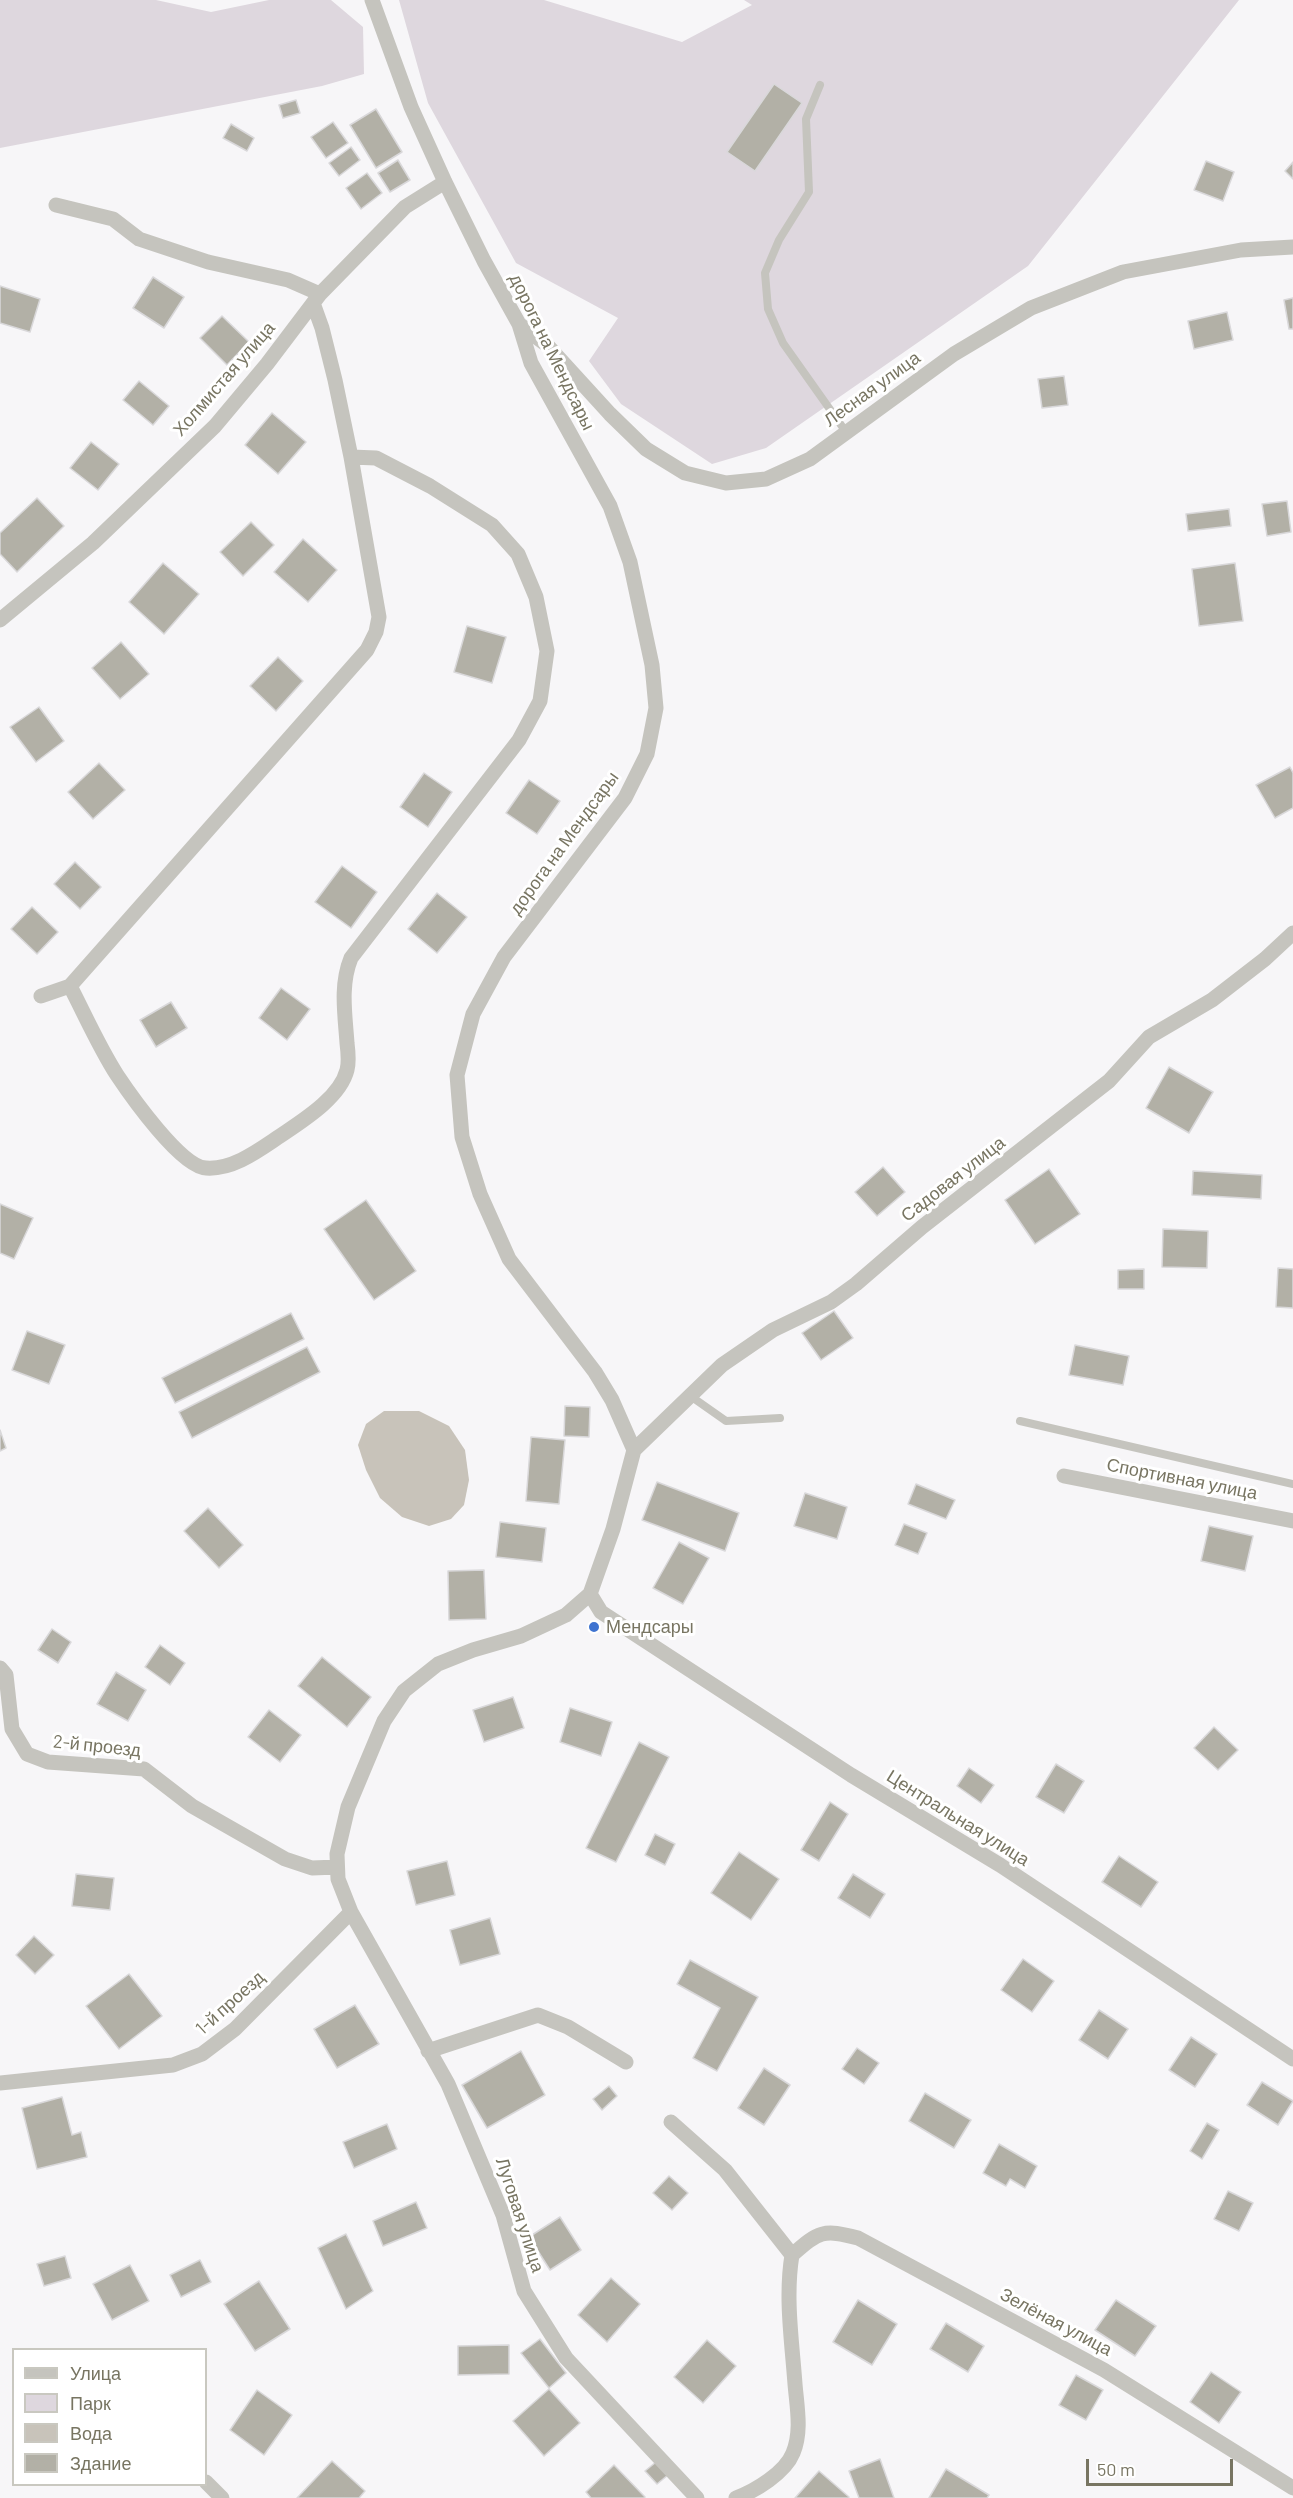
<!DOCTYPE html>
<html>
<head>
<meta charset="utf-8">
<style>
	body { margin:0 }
	#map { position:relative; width:1293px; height:2498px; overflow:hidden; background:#f7f6f8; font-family:Barlow,sans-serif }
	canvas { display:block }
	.legend { position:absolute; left:12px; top:2348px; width:195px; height:138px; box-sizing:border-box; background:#fff; border:2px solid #c9c8c0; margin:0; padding:8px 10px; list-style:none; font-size:18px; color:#787562 }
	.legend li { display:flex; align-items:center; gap:12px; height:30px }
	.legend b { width:30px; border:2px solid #c9c8c0 }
	.scale { position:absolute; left:1086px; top:2459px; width:147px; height:27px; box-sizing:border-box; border:3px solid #787562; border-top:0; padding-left:8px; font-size:18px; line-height:21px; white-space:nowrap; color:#787562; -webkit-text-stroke:4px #fff; paint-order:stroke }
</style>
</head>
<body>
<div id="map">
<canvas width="1293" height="2498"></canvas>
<ul class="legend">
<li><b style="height:8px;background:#c5c4be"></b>Улица</li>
<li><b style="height:16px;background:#ded7de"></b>Парк</li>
<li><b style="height:16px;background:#c8c3ba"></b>Вода</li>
<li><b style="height:16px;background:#b2b0a6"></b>Здание</li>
</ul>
<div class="scale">50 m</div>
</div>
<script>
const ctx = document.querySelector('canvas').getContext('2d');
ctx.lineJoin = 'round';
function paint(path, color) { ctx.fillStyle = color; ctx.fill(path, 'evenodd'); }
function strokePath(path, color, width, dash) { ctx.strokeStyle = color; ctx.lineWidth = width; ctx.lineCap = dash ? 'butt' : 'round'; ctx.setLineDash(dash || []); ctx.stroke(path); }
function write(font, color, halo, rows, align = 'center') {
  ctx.font = font + ' Barlow,sans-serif'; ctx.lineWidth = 6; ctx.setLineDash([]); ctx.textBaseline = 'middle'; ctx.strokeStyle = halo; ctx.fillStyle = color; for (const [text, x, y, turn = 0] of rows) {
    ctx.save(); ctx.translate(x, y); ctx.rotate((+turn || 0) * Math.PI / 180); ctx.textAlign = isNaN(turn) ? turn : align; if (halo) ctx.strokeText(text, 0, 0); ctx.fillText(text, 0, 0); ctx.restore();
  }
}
const green = new Path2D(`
	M0 0H156L211 12 269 0H331L363 27 364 74 322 86 0 148Z
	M399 0H544L682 42 752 5 744 0H1239L1028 266 766 448 712 464 621 404 589 361 618 318 516 263 428 103Z`);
const water = new Path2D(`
	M384 1411H419L449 1426 465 1450 469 1480 464 1505 451 1519 429 1526 402 1517 380 1498 366 1470 358 1445 366 1424Z`);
const building = new Path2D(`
	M774 84 802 103 755 171 727 152Z
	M296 100 300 113 283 118 279 105Z
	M376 109 402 152 376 168 350 125Z
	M333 122 348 143 326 158 311 137Z
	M231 124 254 138 247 151 223 138Z
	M351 147 360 160 339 176 329 163Z
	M398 160 410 180 390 192 378 173Z
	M1206 161 1234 172 1223 201 1194 190Z
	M1293 162V179L1285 171Z
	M367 173 382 193 361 209 346 188Z
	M153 277 184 297 164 328 133 308Z
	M0 286 40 299 30 332 0 323Z
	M1293 298V329H1289L1284 300Z
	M1227 312 1233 340 1194 349 1188 321Z
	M222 316 249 342 227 365 200 338Z
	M1064 376 1068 405 1042 408 1038 379Z
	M139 381 169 406 153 425 123 400Z
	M272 413 306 442 278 474 245 445Z
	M91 442 119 464 98 490 70 468Z
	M37 498 64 526 17 572 0 554V533Z
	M1287 501 1291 532 1267 536 1262 504Z
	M1229 509 1231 526 1188 531 1186 514Z
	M251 522 274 545 243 576 220 552Z
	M303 539 337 570 308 602 274 572Z
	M163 563 199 594 164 634 129 602Z
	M1235 563 1243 621 1199 626 1192 569Z
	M467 626 506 637 492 683 454 672Z
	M121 642 149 674 120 699 92 668Z
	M278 657 303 681 276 711 250 686Z
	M39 707 64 741 36 762 10 727Z
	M99 763 125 790 93 819 68 792Z
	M1290 767 1293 773V808L1275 818 1256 785Z
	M424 773 452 792 428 827 400 807Z
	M529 780 560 801 537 834 506 813Z
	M75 862 101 887 80 909 54 884Z
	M342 866 377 892 351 928 315 902Z
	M437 893 467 917 437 953 408 929Z
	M32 907 58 932 37 954 11 929Z
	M281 988 310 1009 287 1040 259 1018Z
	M171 1002 187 1028 156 1047 140 1020Z
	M1169 1067 1213 1092 1189 1133 1146 1108Z
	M883 1167 905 1192 877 1216 855 1192Z
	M1049 1169 1080 1214 1035 1244 1005 1200Z
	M1193 1171 1262 1175 1261 1199 1192 1195Z
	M366 1200 416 1271 374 1300 324 1229Z
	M0 1204 33 1218 14 1259 0 1253Z
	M1163 1229 1208 1231 1207 1268 1162 1267Z
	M1278 1268 1293 1269V1308L1276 1307Z
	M1144 1269V1289H1118V1270Z
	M834 1311 853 1338 821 1360 802 1333Z
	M291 1313 304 1339 175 1403 162 1378Z
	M27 1331 65 1345 49 1384 12 1370Z
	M1075 1345 1129 1356 1123 1385 1069 1375Z
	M307 1347 320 1372 192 1438 179 1412Z
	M565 1406 590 1407 589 1437 564 1436Z
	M0 1430 6 1448 0 1451Z
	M531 1437 565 1440 559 1504 526 1501Z
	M657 1482 739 1513 725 1551 642 1520Z
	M916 1484 955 1500 946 1519 908 1504Z
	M805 1493 847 1507 837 1539 794 1526Z
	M208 1508 243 1545 219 1568 184 1531Z
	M500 1522 546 1528 542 1562 496 1557Z
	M904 1524 927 1533 918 1554 895 1545Z
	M1209 1526 1253 1536 1245 1571 1201 1561Z
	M679 1542 709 1558 683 1604 653 1588Z
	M484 1570 486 1619 449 1620 448 1571Z
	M52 1629 71 1642 58 1663 38 1650Z
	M160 1645 185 1663 170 1685 145 1667Z
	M322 1657 371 1697 347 1727 298 1686Z
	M116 1672 146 1690 128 1721 97 1704Z
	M513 1697 524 1728 484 1742 473 1710Z
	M570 1708 612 1722 601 1756 560 1742Z
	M269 1710 301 1735 280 1762 248 1737Z
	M1214 1727 1238 1750 1218 1770 1194 1748Z
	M639 1742 669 1757 616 1862 586 1848Z
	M1056 1764 1084 1781 1064 1813 1036 1797Z
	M969 1768 994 1785 981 1803 957 1786Z
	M830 1802 848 1814 819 1861 801 1850Z
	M655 1834 675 1844 665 1865 645 1855Z
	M739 1852 779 1879 751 1920 711 1893Z
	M1119 1856 1158 1882 1141 1907 1102 1882Z
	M447 1861 455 1895 416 1905 407 1871Z
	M76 1874 114 1878 110 1910 72 1906Z
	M853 1874 885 1894 870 1918 838 1898Z
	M490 1918 500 1954 460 1965 450 1930Z
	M34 1936 54 1955 35 1974 16 1955Z
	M1023 1959 1054 1981 1032 2012 1001 1990Z
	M690 1960 758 1997 717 2071 693 2058 720 2008 677 1984Z
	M129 1974 162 2016 119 2049 86 2006Z
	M355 2005 379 2044 337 2068 314 2029Z
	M1099 2010 1128 2029 1108 2059 1079 2040Z
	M1191 2037 1217 2054 1195 2087 1169 2070Z
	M857 2048 879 2063 864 2084 842 2069Z
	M521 2051 545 2095 487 2128 462 2085Z
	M764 2068 790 2085 764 2125 738 2108Z
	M1262 2082 1293 2101 1278 2125 1247 2105Z
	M609 2086 617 2096 602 2110 593 2099Z
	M925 2093 971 2120 954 2148 909 2121Z
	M62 2097 72 2135 81 2132 87 2157 37 2169 22 2108Z
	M1207 2123 1219 2130 1202 2159 1190 2151Z
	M387 2124 397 2149 354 2168 343 2142Z
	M999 2144 1037 2166 1025 2188 1010 2179 1006 2186 983 2173Z
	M669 2176 688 2193 672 2210 653 2193Z
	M1228 2191 1253 2203 1239 2231 1214 2219Z
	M416 2202 427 2228 383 2246 373 2221Z
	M560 2217 581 2250 550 2270 529 2237Z
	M346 2234 373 2291 346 2309 318 2248Z
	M65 2256 71 2278 44 2286 37 2264Z
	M200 2260 211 2282 181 2297 170 2275Z
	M130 2265 149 2301 112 2320 93 2284Z
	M611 2278 640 2304 607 2342 578 2315Z
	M259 2281 290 2329 255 2351 224 2304Z
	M858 2300 897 2324 872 2365 833 2342Z
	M1116 2300 1156 2326 1135 2356 1095 2330Z
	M946 2323 984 2346 968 2372 930 2349Z
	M540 2339 566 2373 549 2388 521 2353Z
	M707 2340 736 2366 703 2403 674 2377Z
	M509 2345V2374L458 2375V2346Z
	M1211 2372 1241 2392 1219 2423 1190 2402Z
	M1076 2375 1103 2390 1086 2420 1059 2405Z
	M549 2389 580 2423 544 2456 513 2421Z
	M257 2390 292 2415 264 2455 230 2430Z
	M880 2459 894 2498H859L849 2471Z
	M332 2461 365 2491 359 2498H297Z
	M656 2462 668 2475 657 2484 645 2471Z
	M614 2465 645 2497 644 2498H591L586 2492Z
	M946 2469 989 2495 987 2498H929Z
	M819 2471 849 2497 848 2498H795Z`);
const lane = new Path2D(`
	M820 85 806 119 809 192 779 240 765 273 768 309 783 343 846 432
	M689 1395 726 1421 780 1418
	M1020 1421 1293 1484`);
const street = new Path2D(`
	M372 0 411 107 445 182 484 261 519 324 531 363 610 506 630 562 652 665 656 708 647 754 625 798 504 957 473 1014 457 1075 462 1137 480 1194 509 1259 595 1372 612 1400 634 1450 613 1529 590 1594 566 1615 521 1636 473 1650 438 1664 404 1691 384 1721 348 1807 337 1854 338 1879 351 1912 448 2084 503 2215 524 2291 566 2358 697 2498
	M56 205 113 219 139 239 208 262 288 280 320 294
	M519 324 547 345 610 414 646 449 685 473 726 483 766 479 810 459 954 354 1031 308 1123 272 1241 250 1293 247
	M0 620 93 543 215 426 267 364 320 294 405 207 445 182
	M70 986C85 1015 99 1047 117 1075 131 1096 181 1167 206 1168 233 1170 259 1150 280 1136 302 1121 340 1098 347 1070 349 1063 348 1051 347 1043 345 1014 340 985 351 958L519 740 540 701 547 651 536 597 518 554 492 525 430 486 376 458 351 457
	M41 996 70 986 367 650 376 632 379 617 351 457 335 380 322 328 313 303
	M634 1450 722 1365 773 1330 831 1302 856 1284 922 1227 1109 1081 1149 1037 1212 1000 1265 959 1293 933
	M1064 1476 1293 1521
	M590 1594 601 1612 851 1775 1000 1865 1293 2059
	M0 1668 6 1675 12 1729 27 1754 48 1762 144 1769 192 1806 285 1859 312 1868 337 1867
	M428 2051 538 2015 568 2027 626 2062
	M0 2083 173 2065 202 2054 235 2029 351 1912
	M671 2122 725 2170 792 2255C785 2297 792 2342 795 2384 797 2408 802 2431 793 2453 785 2473 755 2491 736 2498
	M792 2255C819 2231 823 2229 858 2238L1104 2370 1293 2488
	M206 2482 222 2498`);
const markers = [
	[594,1627,6,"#3e73d0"]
];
const streetNames = [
	["дорога на Мендсары",552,352,64],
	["Холмистая улица",224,379,-49],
	["Лесная улица",872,389,-36],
	["дорога на Мендсары",564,843,-54],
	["Садовая улица",953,1179,-38],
	["Спортивная улица",1182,1479,11],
	["2-й проезд",97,1746,6],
	["Центральная улица",958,1818,32],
	["1-й проезд",230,2003,-42],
	["Луговая улица",520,2215,72],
	["Зелёная улица",1056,2322,28]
];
const poiNames = [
	["Мендсары",606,1627]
];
paint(green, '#ded7de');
paint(water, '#c8c3ba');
paint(building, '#b2b0a6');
strokePath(building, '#d9d8da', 1.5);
strokePath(lane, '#c5c4be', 8);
strokePath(street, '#c5c4be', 15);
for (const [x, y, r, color] of markers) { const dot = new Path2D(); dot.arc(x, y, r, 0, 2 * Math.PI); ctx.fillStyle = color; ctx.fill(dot); strokePath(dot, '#fff', 2); }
write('18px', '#787562', '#fff', streetNames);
write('18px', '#787562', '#fff', poiNames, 'left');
</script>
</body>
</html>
